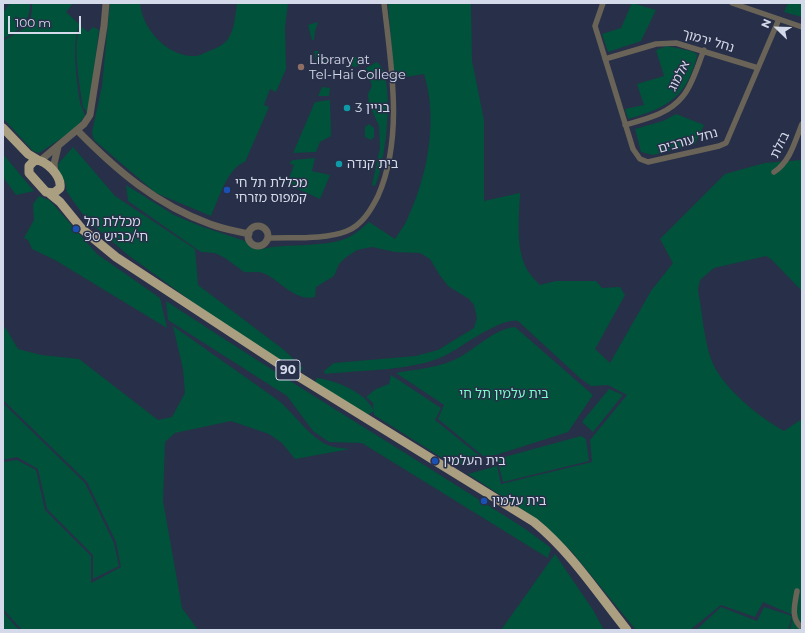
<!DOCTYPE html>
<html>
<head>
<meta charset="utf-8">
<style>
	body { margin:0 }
	#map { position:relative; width:805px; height:633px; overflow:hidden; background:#282f48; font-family:Montserrat,sans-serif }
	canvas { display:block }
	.frame { position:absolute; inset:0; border:4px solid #d5daea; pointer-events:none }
	.north { position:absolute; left:757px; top:8px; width:40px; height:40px; -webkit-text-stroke:3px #282f48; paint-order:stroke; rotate:293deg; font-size:11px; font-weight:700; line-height:16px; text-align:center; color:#d5daea }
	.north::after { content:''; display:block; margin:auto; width:14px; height:18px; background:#d5daea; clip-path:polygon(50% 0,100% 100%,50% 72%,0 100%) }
	.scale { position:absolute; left:8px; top:16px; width:73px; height:18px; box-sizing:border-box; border:2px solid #d5daea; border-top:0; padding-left:5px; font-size:12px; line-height:14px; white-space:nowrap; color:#d5daea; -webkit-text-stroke:3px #282f48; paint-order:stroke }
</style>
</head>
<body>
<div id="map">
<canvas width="805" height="633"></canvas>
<div class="frame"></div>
<div class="north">N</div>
<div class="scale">100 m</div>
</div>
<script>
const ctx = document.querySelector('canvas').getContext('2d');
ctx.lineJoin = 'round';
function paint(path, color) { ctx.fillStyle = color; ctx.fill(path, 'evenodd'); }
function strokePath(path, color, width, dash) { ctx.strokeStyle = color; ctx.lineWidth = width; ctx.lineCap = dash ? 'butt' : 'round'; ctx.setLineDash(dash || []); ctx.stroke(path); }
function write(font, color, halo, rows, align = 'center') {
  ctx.font = font + ' Montserrat,"Noto Sans Hebrew",sans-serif'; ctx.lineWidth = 3; ctx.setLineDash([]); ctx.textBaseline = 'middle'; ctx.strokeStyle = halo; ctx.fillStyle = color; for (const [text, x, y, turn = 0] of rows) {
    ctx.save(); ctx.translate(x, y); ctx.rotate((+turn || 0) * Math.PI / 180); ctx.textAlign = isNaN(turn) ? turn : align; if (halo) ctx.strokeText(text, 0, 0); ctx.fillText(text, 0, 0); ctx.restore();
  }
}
const green = new Path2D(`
	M10 3H30C30 24 20 29 3 39V13Z
	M32 3H73L66 12 80 25C71 37 77 86 80 102 81 108 84 110 85 116L74 130 39 153 33 151 3 118V41C22 30 33 27 32 3Z
	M110 3H140C142 29 168 58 196 56 199 56 204 53 207 52 214 49 224 45 228 39 235 29 235 15 237 3H288L285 28 286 69 276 92 270 89 264 105 269 107 245 162C228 167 218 200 211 216L156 193 94 140 92 132 102 86Z
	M388 3H471L472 61 484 120V201L520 193C519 216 515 251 528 271 531 276 536 281 540 285L556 281H596L602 288 620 287 625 295 595 349 610 363 651 291 673 263 660 239 725 174 765 163 802 160V291L771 259 766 256 714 268 700 280 698 290C702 311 704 340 711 359 720 386 760 418 784 431L802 419V630H790L793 615 763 602 755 617 721 605 690 630H636L572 552 540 521 468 474 497 466 501 484 592 462 590 440 627 395 608 385 591 386 580 378 518 321C500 317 461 348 444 356 413 371 360 370 325 374L324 371 334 363 416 356 438 350 474 328 477 318 474 305 469 299 448 286 439 274 430 259 420 253 395 252 372 247 357 250 345 258 339 264 334 276 316 287 315 297C295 302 280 280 263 273 257 271 251 273 244 272L225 258 215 253 201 252 128 201 126 185 174 215 200 226 245 241 261 249C287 243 327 248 349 237 357 233 363 227 369 222L395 239C400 231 406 224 409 215 428 174 438 118 424 74L394 79Z
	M632 3 656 10 641 41 608 52 602 34 621 28Z
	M788 3H802V17L784 12Z
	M318 22 315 31 314 40H312L308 25Z
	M82 27 88 32 93 27 99 30 89 107 86 114V110L83 108C81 92 70 37 82 27Z
	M667 46 691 51 697 54C697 60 693 68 691 74 679 103 656 111 628 119L625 109 644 105 637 84 664 76 656 50Z
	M314 51H318L326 62 317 65Z
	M350 62a5 5 0 1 1 10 0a5 5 0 1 1-10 0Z
	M377 62C397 77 385 166 375 186L372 185 380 148 379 126 369 104 368 94 372 86 366 68Z
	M322 87 330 88 329 96H318Z
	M330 100 331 136 320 142 316 152 293 153 315 102Z
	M676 114 704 125 695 144 653 155 641 152 635 129 663 121Z
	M369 124 374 128V137L371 140 365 137V127Z
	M73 147 115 196 195 249 198 285 284 350 303 368 298 374 234 332 128 255 86 219 67 192 65 182 59 172 58 164Z
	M3 154 34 191 16 195 3 177Z
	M315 158 312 171 330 175 320 199 287 184 294 165 289 163 293 160Z
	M39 196 49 200 53 204 97 254 160 298 167 328 55 260 32 249 28 240 24 238 34 220 33 204Z
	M166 301C284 379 405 452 524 528L551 548 548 558 362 443 329 442 313 431 287 396 168 320Z
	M173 326 279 401C291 411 314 441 328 445 334 448 343 448 350 449L295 459 282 443 269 434 231 421 175 433 165 442 163 501 182 608 198 630H22L3 609V462L17 460 36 470 45 510 91 556V583L121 567 116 542 87 482 3 400V328L5 327 18 349 41 355 79 359 158 420 172 417 185 393 183 369Z
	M515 327 593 395 568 432 496 455 483 456 438 419 444 405 396 373C416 369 440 368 458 358 477 348 494 329 515 327Z
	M391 375 441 408 435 420 481 457 455 466 374 415 373 403 366 397 376 389 389 384Z
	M317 378C335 380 367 393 374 411L368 415 315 383Z
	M609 389 623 395 593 432 582 422Z
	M3 403 85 483 114 543 119 566 93 579V555L47 509 38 469 17 457 3 460Z
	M581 436 586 439 589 461 503 482 497 459Z
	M555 554 593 610 604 630H501Z
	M721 607 757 621 764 607 792 616 788 630H696Z
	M3 612 19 630H3Z`);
const minor = new Path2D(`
	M603 3 595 26 633 149 640 159 648 162 719 146 726 143 779 19
	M732 3 802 27
	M605 59 656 44 676 43 758 68
	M625 125C646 119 669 114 683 96 693 84 698 64 704 50
	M774 172C790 162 795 141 802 124
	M268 238C291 237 325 240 347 231 362 225 371 210 378 196 404 137 391 65 384 3
	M797 591C795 604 790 618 802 628`);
const tertiary = new Path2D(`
	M77 130C116 170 157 205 210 224 223 229 236 231 249 234
	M41 160 84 124 90 115 104 26 106 3
	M55 173 54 164 58 147
	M248 236a10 10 0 1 1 20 0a10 10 0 1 1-20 0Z`);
const trunk = new Path2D(`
	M3 128 28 154 38 160
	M35 160C46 160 62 176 60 188L54 193 46 192 29 173V166Z
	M49 193 60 202 82 229 116 257 148 278 296 375 534 522C571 552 598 594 627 630`);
const markers = [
	[301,67,4,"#8d6e63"],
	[347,108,4,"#0f9aa8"],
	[339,164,4,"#0f9aa8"],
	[227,190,4,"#1a4fb4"],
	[76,229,4,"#1a4fb4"],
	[435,461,4,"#1a4fb4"],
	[484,501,4,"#1a4fb4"]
];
const shields = [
	[288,370,24]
];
const shieldNames = [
	["90",288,370]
];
const streetNames = [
	["נחל ירמוך",708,41,16],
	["אלמוג",679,76,-63],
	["נחל עורבים",688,141,-16],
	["בזלת",780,145,-64]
];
const poiNames = [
	["Library at",309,60],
	["Tel-Hai College",309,75],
	["בניין 3",355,108],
	["בית קנדה",347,164],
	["מכללת תל חי",235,183],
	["קמפוס מזרחי",235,198],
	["מכללת תל",84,222],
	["חי/כביש 90",84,237],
	["בית העלמין",443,461],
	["בית עלמין",492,501]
];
const parkNames = [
	["בית עלמין תל חי",504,394]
];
paint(green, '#01523a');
strokePath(minor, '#696457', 5.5);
strokePath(tertiary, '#696457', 7);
strokePath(trunk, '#ab9f82', 9);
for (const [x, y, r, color] of markers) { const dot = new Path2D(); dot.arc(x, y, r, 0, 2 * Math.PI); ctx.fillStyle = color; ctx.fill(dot); strokePath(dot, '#282f48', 1.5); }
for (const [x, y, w] of shields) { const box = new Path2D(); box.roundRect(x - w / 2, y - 10, w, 20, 3); ctx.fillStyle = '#282f48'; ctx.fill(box); strokePath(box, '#d5daea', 1); }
write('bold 12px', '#d5daea', null, shieldNames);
write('13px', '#d5daea', '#282f48', streetNames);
write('13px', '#d5daea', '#282f48', poiNames, 'left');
write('13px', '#79fbc7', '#282f48', parkNames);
</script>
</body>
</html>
